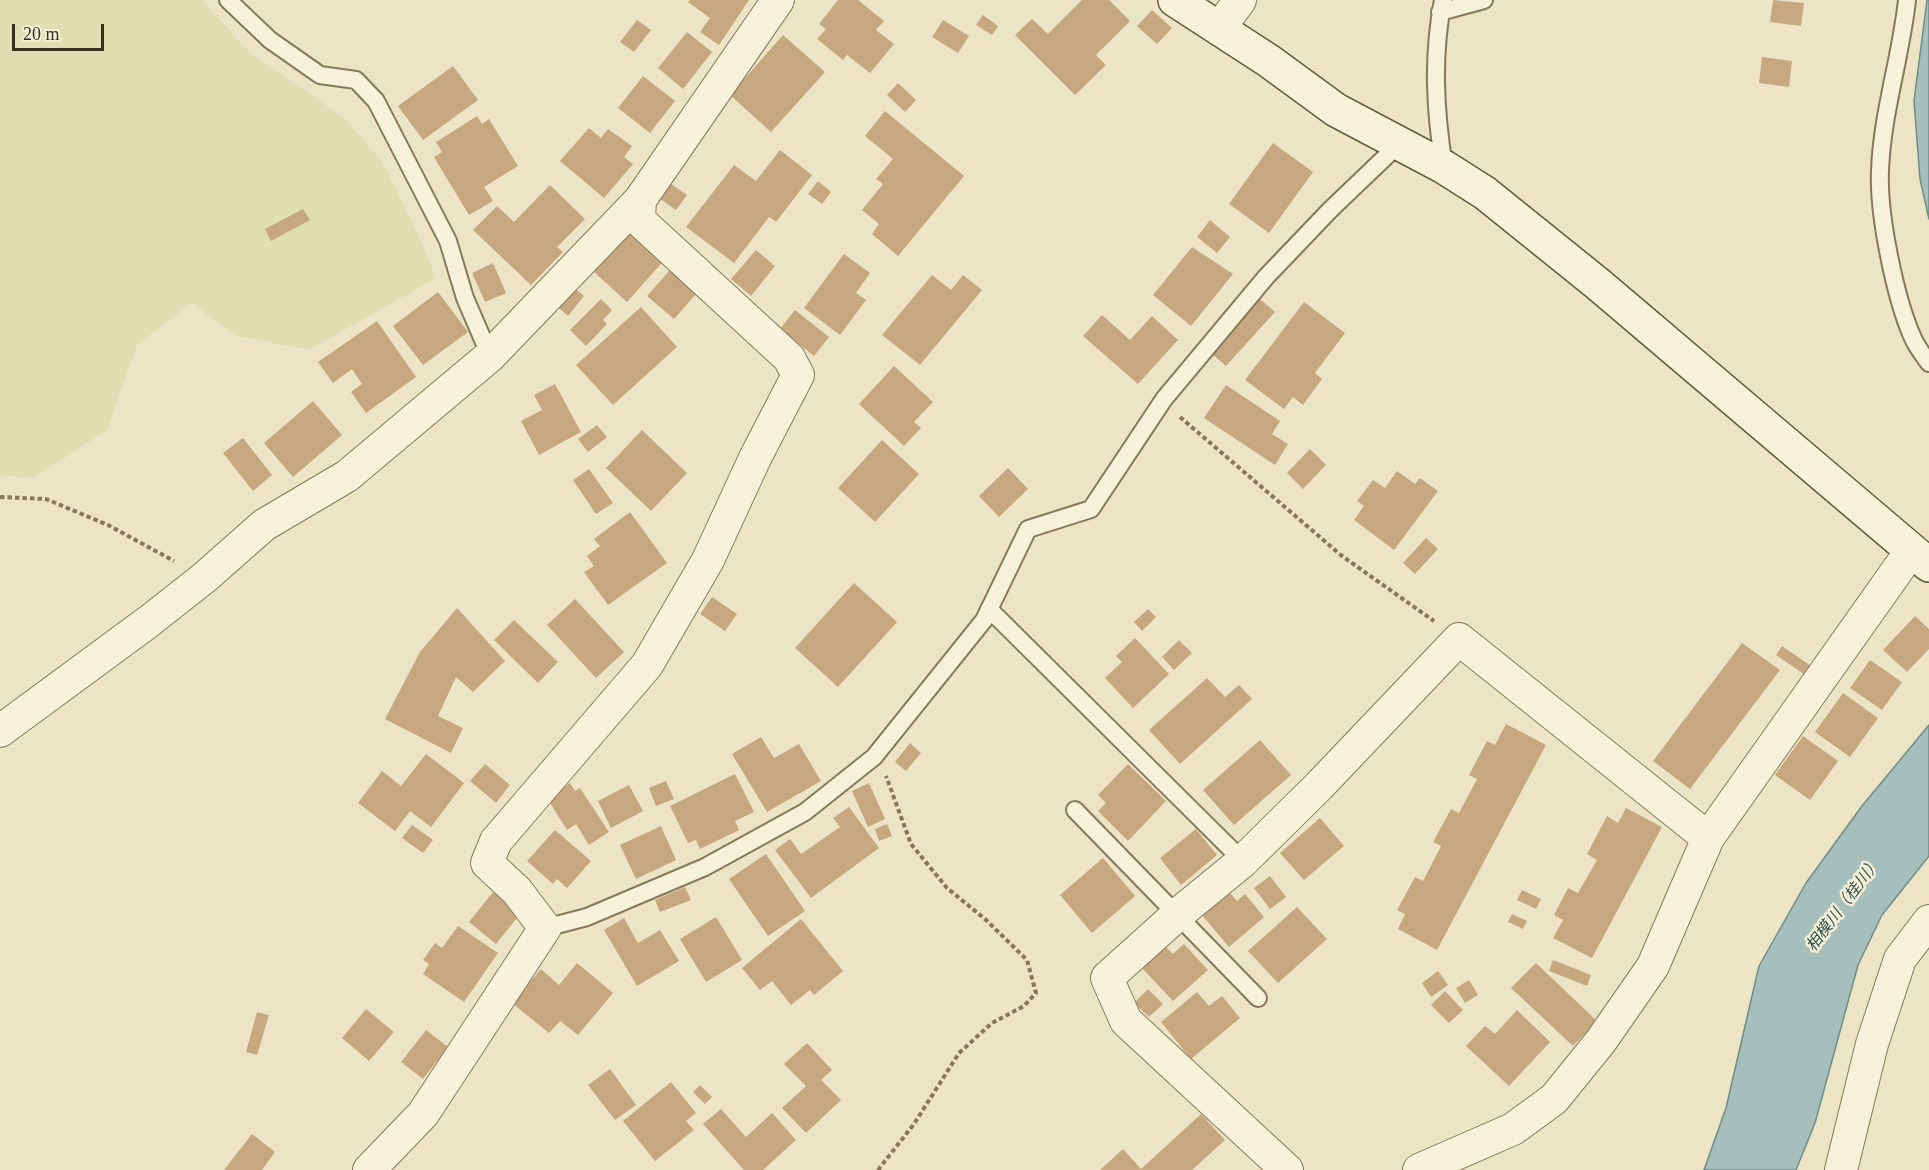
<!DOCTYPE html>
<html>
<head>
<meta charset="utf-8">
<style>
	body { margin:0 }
	#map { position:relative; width:1929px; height:1170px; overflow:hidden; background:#ebe5c6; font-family:"Times New Roman",serif }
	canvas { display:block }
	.scale { position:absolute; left:12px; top:24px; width:92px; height:27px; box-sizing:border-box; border:3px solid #362e20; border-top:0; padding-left:8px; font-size:18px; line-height:21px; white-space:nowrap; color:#362e20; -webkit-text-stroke:4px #f3efd5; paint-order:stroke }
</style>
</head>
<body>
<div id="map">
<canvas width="1929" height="1170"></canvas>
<div class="scale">20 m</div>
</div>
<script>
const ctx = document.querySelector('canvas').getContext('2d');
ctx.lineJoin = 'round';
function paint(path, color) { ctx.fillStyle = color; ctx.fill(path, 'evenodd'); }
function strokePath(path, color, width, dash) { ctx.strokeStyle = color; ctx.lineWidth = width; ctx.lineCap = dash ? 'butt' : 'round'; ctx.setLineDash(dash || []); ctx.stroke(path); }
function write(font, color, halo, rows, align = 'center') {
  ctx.font = font + ' "Times New Roman","Noto Sans JP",serif'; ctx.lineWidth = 5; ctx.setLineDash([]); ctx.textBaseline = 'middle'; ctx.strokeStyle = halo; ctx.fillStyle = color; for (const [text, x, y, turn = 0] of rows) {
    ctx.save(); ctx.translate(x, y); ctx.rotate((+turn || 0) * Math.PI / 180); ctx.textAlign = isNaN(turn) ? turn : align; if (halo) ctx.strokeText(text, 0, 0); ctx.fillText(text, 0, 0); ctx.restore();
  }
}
const farmland = new Path2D(`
	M0 0H202L249 52 343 117 382 161 419 236 436 278 309 350 236 336 192 303 137 345 107 430 34 478 0 475Z`);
const water = new Path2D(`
	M1927 0H1929V219L1920 179 1914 101Z
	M1929 725V856L1882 915 1858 965 1815 1123 1796 1170H1704L1726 1108 1759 966 1806 883 1862 806Z`);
const building = new Path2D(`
	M690 0H749L719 45 700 32 710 18 688 2Z
	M838 0H858L884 21 876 30 894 44 870 73 847 55 843 60 817 39 826 29 819 24Z
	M1082 0H1109L1130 21 1096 55 1106 65 1075 95 1015 35 1032 19 1048 34Z
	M1773 0 1804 3 1801 26 1770 22Z
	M1152 10 1172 28 1157 44 1137 26Z
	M983 15 998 26 992 35 976 25Z
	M637 20 651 30 634 52 620 42Z
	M943 20 969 36 958 53 932 37Z
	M687 32 712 52 683 89 658 68Z
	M783 35 825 72 771 132 730 95Z
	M1762 57 1792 61 1789 87 1759 83Z
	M453 66 478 100 423 140 398 106Z
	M643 76 675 101 650 133 618 108Z
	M898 83 916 100 905 112 887 95Z
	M885 111 964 176 898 256 872 234 879 224 862 210 883 184 876 179 893 159 865 136Z
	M477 116 482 124 489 119 518 166 484 187 493 201 469 215 434 157 442 152 436 142Z
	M589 128 601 138 608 129 632 146 624 157 633 164 604 198 560 161Z
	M1273 143 1313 172 1269 233 1229 204Z
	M780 150 812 175 776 222 769 217 734 263 686 227 734 165 756 181Z
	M664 179 687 195 676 210 653 194Z
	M818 181 831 192 822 204 808 194Z
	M550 185 585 219 557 247 563 252 531 285 473 230 497 206 514 222Z
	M303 209 310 220 271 241 265 229Z
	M1210 220 1230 237 1217 253 1197 237Z
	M634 228 667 257 627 302 594 272Z
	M1192 247 1233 274 1191 326 1153 295Z
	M756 250 775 266 751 296 731 279Z
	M844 254 870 273 856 293 866 300 840 335 804 308Z
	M493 263 506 293 485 302 472 273Z
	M670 270 697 293 674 319 647 296Z
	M932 275 951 290 963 275 982 290 920 365 882 335Z
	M567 282 584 296 568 316 551 301Z
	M438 292 468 332 423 365 393 326Z
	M601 299 612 310 603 320 607 324 586 346 570 330Z
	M1260 299 1275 312 1226 366 1212 354Z
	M1304 302 1345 333 1315 373 1322 379 1303 405 1293 397 1284 409 1245 380Z
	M641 307 677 347 613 405 576 365Z
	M795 310 829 337 814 356 780 329Z
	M1102 315 1130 340 1152 316 1178 340 1138 384 1083 336Z
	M377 321 416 377 366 413 351 392 362 384 352 369 333 383 318 362Z
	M894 366 933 402 914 422 921 428 904 446 859 404Z
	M555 384 581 432 539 455 521 421 542 410 534 395Z
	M1226 385 1280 421 1272 434 1288 444 1275 465 1204 418Z
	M313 401 342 435 293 477 264 443Z
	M597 425 607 437 588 452 578 439Z
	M642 430 687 473 651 511 606 468Z
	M243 438 272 475 253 491 223 453Z
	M882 440 919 474 875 522 838 488Z
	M1310 449 1326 465 1303 489 1287 473Z
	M1008 468 1028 489 999 517 979 496Z
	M589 469 613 503 596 514 573 480Z
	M1397 471 1415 484 1420 478 1438 491 1394 550 1354 520 1364 506 1357 501 1373 480 1385 488Z
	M630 512 667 563 608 605 584 572 594 566 587 556 600 546 594 539Z
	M1426 538 1438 549 1415 574 1403 563Z
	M854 583 897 622 838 687 795 648Z
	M712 597 737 614 725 631 700 614Z
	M575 599 624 652 596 678 547 625Z
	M457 608 505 661 473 692 456 677 438 716 463 728 451 753 385 719 420 652Z
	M1148 609 1156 617 1142 631 1134 622Z
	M1915 616 1929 629V649L1907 672 1883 650Z
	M514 620 558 662 538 683 494 640Z
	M1135 638 1169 674 1133 708 1105 678 1122 662 1116 656Z
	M1179 640 1192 653 1174 670 1162 657Z
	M1742 643 1780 670 1690 789 1653 761Z
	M1782 646 1814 668 1808 677 1776 655Z
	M1870 660 1902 682 1882 710 1850 688Z
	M1207 678 1225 697 1239 685 1252 699 1180 764 1149 730Z
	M1843 693 1878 718 1850 757 1815 732Z
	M1506 724 1546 745 1437 950 1398 929 1405 914 1397 910 1415 877 1423 881 1441 846 1433 842 1451 809 1459 813 1477 779 1469 775 1487 741 1495 745Z
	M1803 736 1838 761 1810 800 1775 775Z
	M761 737 774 758 799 744 821 781 767 812 732 754Z
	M1260 740 1291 775 1234 825 1203 790Z
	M910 743 921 753 906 771 895 762Z
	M426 754 464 783 431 827 410 811 395 831 358 803 382 771 401 786Z
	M485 764 510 785 496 803 470 781Z
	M1128 764 1166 801 1128 841 1098 811 1106 803 1098 795Z
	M735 774 754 812 735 821 739 830 700 849 696 840 688 843 670 806Z
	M666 781 674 799 656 806 649 788Z
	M570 783 575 791 580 788 609 832 589 845 576 824 567 830 547 798Z
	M869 783 885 819 868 827 852 791Z
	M629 785 643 811 611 828 598 801Z
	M849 807 879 848 811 898 775 850 790 839 801 854 840 827 833 818Z
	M1626 808 1662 827 1592 958 1553 938 1563 920 1554 915 1568 888 1578 893 1597 860 1587 854 1607 816 1618 823Z
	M1320 818 1344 846 1304 880 1280 853Z
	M887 824 892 836 879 841 875 829Z
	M412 825 433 840 423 853 402 838Z
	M661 826 676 860 636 879 620 845Z
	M1196 829 1217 855 1181 885 1160 858Z
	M555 830 591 861 567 888 557 879 553 884 527 861Z
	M766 854 805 911 768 936 729 879Z
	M1103 858 1135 896 1092 933 1060 895Z
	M1270 876 1286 897 1270 909 1254 888Z
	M685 887 691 900 660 912 655 900Z
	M1522 890 1541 899 1536 909 1517 900Z
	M1228 891 1237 901 1245 894 1264 917 1229 947 1201 914Z
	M493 892 520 914 496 944 469 922Z
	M1297 907 1327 939 1278 983 1248 951Z
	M1512 914 1527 921 1523 929 1508 922Z
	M716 917 742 960 706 982 680 939Z
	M624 918 638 943 660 930 679 961 637 986 604 930Z
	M801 919 843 971 814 995 810 990 791 1005 772 981 760 990 742 968Z
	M458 926 498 953 464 1002 423 974 429 964 423 960 435 943 442 948Z
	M1184 944 1208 970 1173 1001 1141 967 1165 946 1173 954Z
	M1553 960 1591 975 1587 986 1549 971Z
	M577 963 613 993 578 1035 560 1021 549 1033 512 1003 541 969 559 985Z
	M1536 963 1597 1021 1573 1046 1511 988Z
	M1438 971 1448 985 1431 997 1422 983Z
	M1469 980 1478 995 1465 1003 1456 988Z
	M1148 989 1163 1004 1149 1017 1134 1003Z
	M1445 991 1463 1010 1449 1023 1431 1005Z
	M1197 992 1209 1006 1222 996 1240 1018 1191 1059 1161 1022Z
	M366 1009 394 1032 369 1061 342 1038Z
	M1517 1010 1550 1042 1509 1086 1466 1046 1485 1026 1495 1034Z
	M257 1012 269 1015 257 1055 246 1052Z
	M426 1030 448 1047 423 1079 401 1062Z
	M807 1043 832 1070 821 1080 841 1100 806 1133 782 1108 806 1086 784 1064Z
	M610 1069 636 1105 615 1120 588 1085Z
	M671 1082 696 1113 686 1121 694 1130 655 1161 623 1121Z
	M700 1085 712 1097 705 1104 693 1092Z
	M721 1109 746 1137 772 1113 796 1140 763 1170H744L703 1124Z
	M1201 1114 1225 1140 1192 1170H1100L1123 1149 1141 1169Z
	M252 1134 275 1152 262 1170H224Z`);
const path = new Path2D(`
	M1180 417 1342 556 1434 621
	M0 497 46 499 108 525 174 561
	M878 1170 914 1124 959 1053 992 1023 1024 1006 1036 993 1027 960 985 919 947 888 911 844 886 776`);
const service = new Path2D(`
	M228 0 270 40 320 75 356 80 376 101 448 241 465 298 490 356
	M1443 0C1432 57 1435 110 1444 167
	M1907 0C1901 57 1882 113 1880 171 1878 214 1895 297 1912 336 1916 346 1923 355 1929 363
	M1440 12 1484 0
	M989 609 1243 861
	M1075 810 1258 998
	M545 928 587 917 705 867 805 812 874 757 984 620 1028 529 1091 509 1164 399 1266 277 1330 210 1399 144`);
const minor = new Path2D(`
	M1219 29 1240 0
	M0 731 148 622 204 578 264 525 347 476 490 356 640 200 778 0
	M369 1170 423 1114 545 928 517 891 487 863 496 841 647 665 708 560 755 458 798 375 789 358 639 220 640 200
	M1287 1170 1126 1021 1107 978 1177 915 1243 861 1319 786 1459 639 1708 838
	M1419 1170 1513 1129 1554 1099 1601 1041 1653 966 1708 838 1911 551
	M1841 1170 1872 1044 1900 959 1929 921`);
const secondary = new Path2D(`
	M1175 0 1269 61 1336 110 1444 167 1485 193 1598 284 1929 565`);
const waterNames = [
	["相模川（桂川）",1844,905,-53]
];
paint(farmland, '#e0dfb4');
paint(water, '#a7bfbb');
strokePath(water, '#6f8c89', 1.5);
paint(building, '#c6a77f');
strokePath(service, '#85785d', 20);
strokePath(minor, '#85785d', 34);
strokePath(secondary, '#665940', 36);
strokePath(path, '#85785d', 4, [4.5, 3]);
strokePath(service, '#f6f2d9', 16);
strokePath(minor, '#f6f2d9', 32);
strokePath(secondary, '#f6f2d9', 33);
write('italic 16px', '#305154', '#f3efd5', waterNames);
</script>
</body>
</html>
